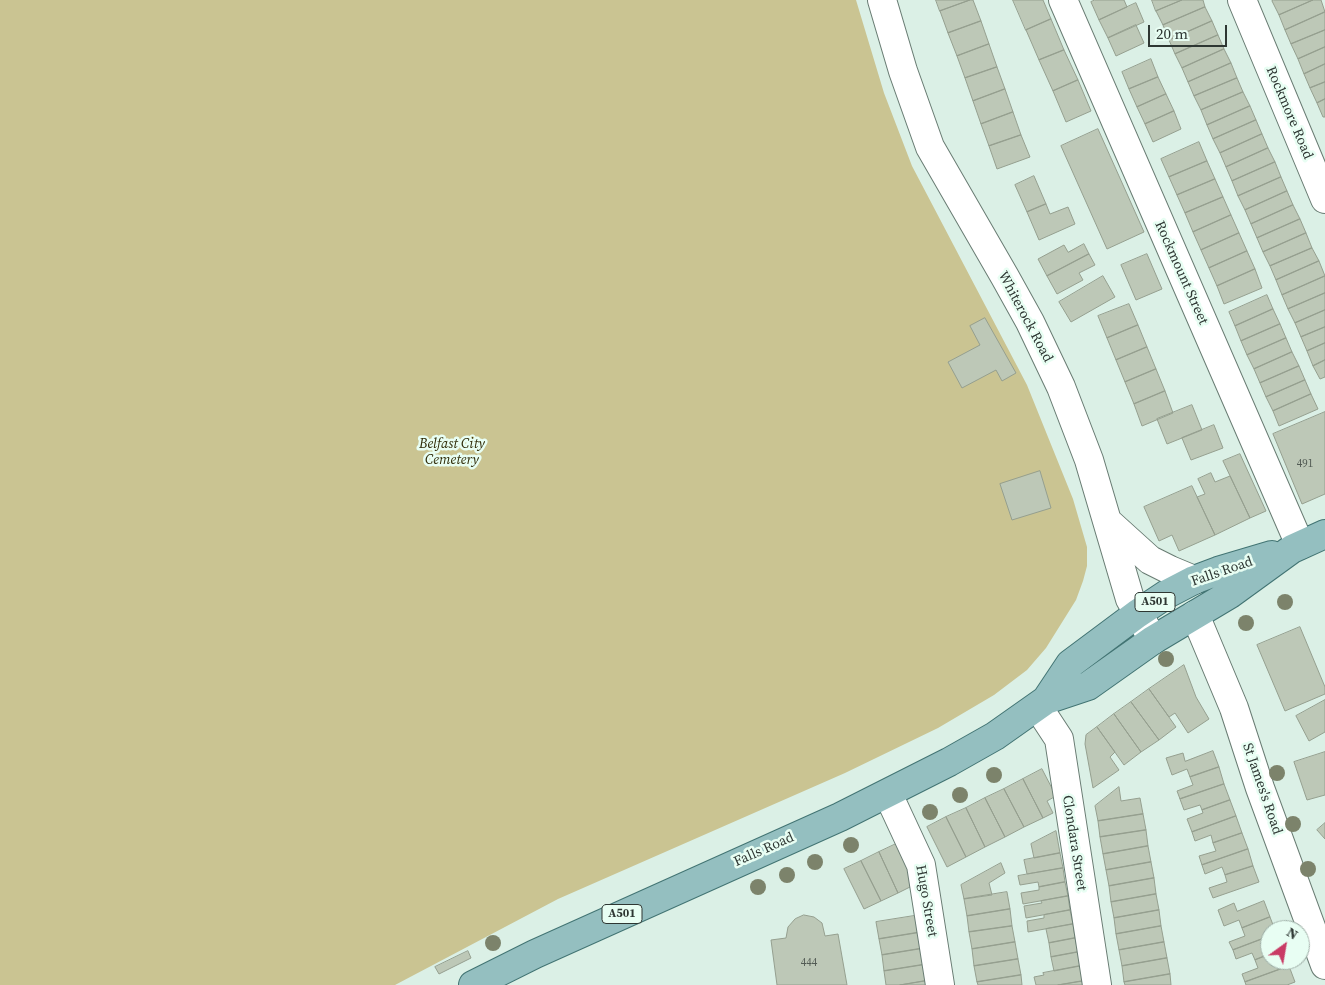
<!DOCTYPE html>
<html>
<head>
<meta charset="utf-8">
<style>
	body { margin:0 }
	#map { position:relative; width:1325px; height:985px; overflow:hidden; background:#dbf0e6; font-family:"Source Serif 4",serif }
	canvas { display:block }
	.north { position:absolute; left:1260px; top:920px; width:50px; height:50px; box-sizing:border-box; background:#e8fef3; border:1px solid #9eaea6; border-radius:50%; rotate:32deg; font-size:14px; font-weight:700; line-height:20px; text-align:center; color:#2e3733 }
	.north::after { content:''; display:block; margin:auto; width:18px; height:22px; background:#c93b65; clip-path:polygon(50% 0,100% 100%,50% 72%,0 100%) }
	.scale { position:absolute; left:1148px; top:25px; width:79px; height:22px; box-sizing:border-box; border:2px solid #2e3733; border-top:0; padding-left:6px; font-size:15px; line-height:18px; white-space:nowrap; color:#2e3733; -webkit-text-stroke:4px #e8fef3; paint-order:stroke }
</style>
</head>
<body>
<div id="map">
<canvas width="1325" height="985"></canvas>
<div class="north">N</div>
<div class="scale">20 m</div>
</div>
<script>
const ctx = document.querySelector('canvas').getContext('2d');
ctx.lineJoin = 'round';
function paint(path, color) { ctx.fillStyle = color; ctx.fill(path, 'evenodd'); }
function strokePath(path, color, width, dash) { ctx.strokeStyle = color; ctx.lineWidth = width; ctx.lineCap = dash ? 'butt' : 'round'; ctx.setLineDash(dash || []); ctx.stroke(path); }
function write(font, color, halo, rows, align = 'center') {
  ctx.font = font + ' "Source Serif 4",serif'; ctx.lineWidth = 5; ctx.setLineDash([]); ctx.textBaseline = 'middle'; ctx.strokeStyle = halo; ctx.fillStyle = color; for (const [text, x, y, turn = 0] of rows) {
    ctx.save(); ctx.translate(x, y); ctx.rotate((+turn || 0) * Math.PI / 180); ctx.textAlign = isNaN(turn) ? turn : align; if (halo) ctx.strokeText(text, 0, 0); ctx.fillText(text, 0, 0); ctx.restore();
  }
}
const green = new Path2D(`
	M0 0H856L884 93 912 166 1027 385 1073 499 1087 547V566L1083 581 1076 600 1046 648 1027 670 994 695 938 728 845 773 558 899 395 985H0Z`);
const building = new Path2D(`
	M936 0H970L940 11Z
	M970 0H973L981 21 948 33 940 11Z
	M1013 0H1043L1051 19 1026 30Z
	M1095 0H1124L1127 7 1099 20 1091 2Z
	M1152 0H1182L1156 11Z
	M1182 0H1203L1205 7 1163 25 1156 11Z
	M1274 0H1313L1279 15 1272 1Z
	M1313 0H1321L1325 12 1285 30 1279 15Z
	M1136 3 1144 22 1108 38 1099 20Z
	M1205 7 1212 21 1169 40 1163 25Z
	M1325 12V30L1291 44 1285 30Z
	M1051 19 1064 50 1039 60 1026 30Z
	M981 21 989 44 957 56 948 33Z
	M1212 21 1218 35 1175 54 1169 40Z
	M1136 25 1144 43 1116 56 1108 38Z
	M1325 30V47L1298 59 1291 44Z
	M1218 35 1224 49 1182 68 1175 54Z
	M989 44 997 67 965 78 957 56Z
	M1325 47V64L1304 74 1298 59Z
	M1224 49 1231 63 1188 82 1182 68Z
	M1064 50 1078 80 1053 91 1039 60Z
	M1151 59 1158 77 1129 89 1122 72Z
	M1231 63 1237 78 1194 96 1188 82Z
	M1325 64V82L1310 88 1304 74Z
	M997 67 1005 89 973 101 965 78Z
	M1158 77 1166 94 1137 107 1129 89Z
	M1237 78 1243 92 1201 110 1194 96Z
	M1078 80 1091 111 1066 122 1053 91Z
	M1325 82V99L1317 103 1310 88Z
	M1005 89 1013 112 981 124 973 101Z
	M1243 92 1250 106 1207 125 1201 110Z
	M1166 94 1174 111 1145 124 1137 107Z
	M1325 99V117H1323L1317 103Z
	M1250 106 1256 120 1213 139 1207 125Z
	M1174 111 1181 129 1153 142 1145 124Z
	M1013 112 1021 135 989 146 981 124Z
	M1256 120 1262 134 1220 153 1213 139Z
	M1098 129 1144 232 1107 249 1061 146Z
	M1262 134 1268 148 1226 167 1220 153Z
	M1021 135 1030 157 997 169 989 146Z
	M1199 142 1207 161 1169 177 1161 159Z
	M1268 148 1275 162 1232 181 1226 167Z
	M1207 161 1215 179 1177 195 1169 177Z
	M1275 162 1281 177 1238 196 1232 181Z
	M1034 176 1046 204 1027 212 1015 185Z
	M1281 177 1287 191 1245 210 1238 196Z
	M1215 179 1223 197 1185 213 1177 195Z
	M1287 191 1293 205 1251 224 1245 210Z
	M1223 197 1231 215 1193 232 1185 213Z
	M1046 204 1050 214 1068 207 1075 224 1039 240 1027 212Z
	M1293 205 1300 219 1257 238 1251 224Z
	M1231 215 1239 233 1201 250 1193 232Z
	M1300 219 1306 233 1263 252 1257 238Z
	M1239 233 1247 251 1209 268 1201 250Z
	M1306 233 1312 248 1270 266 1263 252Z
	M1084 244 1089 254 1047 276 1038 259 1064 245 1068 252Z
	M1312 248 1319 261 1276 280 1270 266Z
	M1247 251 1255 269 1217 286 1209 268Z
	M1089 254 1095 265 1079 273 1083 280 1057 294 1047 276Z
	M1147 254 1162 289 1136 300 1121 265Z
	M1319 261 1325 276 1282 295 1276 280Z
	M1255 269 1262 288 1224 304 1217 286Z
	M1103 276 1115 297 1071 322 1059 302Z
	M1325 276V293L1288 309 1282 295Z
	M1325 293V310L1295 323 1288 309Z
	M1267 295 1273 309 1235 326 1229 312Z
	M1129 304 1138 325 1107 338 1098 316Z
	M1273 309 1280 324 1241 341 1235 326Z
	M1325 310V327L1301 337 1295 323Z
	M985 318 1016 373 1002 381 996 370 962 388 948 362 980 345 970 326Z
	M1280 324 1286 338 1247 355 1241 341Z
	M1138 325 1147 347 1116 360 1107 338Z
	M1325 327V343L1307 351 1301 337Z
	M1286 338 1292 352 1254 369 1247 355Z
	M1325 343V360L1313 366 1307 351Z
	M1147 347 1156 369 1125 382 1116 360Z
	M1292 352 1299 366 1260 383 1254 369Z
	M1325 360V377L1320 379 1313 366Z
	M1299 366 1305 380 1266 397 1260 383Z
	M1156 369 1165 391 1134 404 1125 382Z
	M1305 380 1311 394 1273 411 1266 397Z
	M1165 391 1173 413 1142 426 1134 404Z
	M1311 394 1318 409 1279 426 1273 411Z
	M1192 405 1202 430 1167 444 1157 419Z
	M1325 412V494L1302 504 1273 434Z
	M1214 425 1223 448 1191 460 1182 438Z
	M1240 454 1266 511 1250 518 1223 461Z
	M1040 471 1051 508 1012 520 1000 484Z
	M1211 473 1215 482 1230 476 1250 518 1215 535 1197 497 1205 494 1198 479Z
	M1192 486 1215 535 1179 551 1172 535 1159 541 1144 507Z
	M1300 627 1325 687V694L1285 711 1257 645Z
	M1184 665 1196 697 1209 719 1188 733 1175 713 1169 717 1149 689Z
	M1149 689 1176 727 1159 740 1131 702Z
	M1325 700V732L1309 741 1296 716Z
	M1131 702 1159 740 1141 752 1114 714Z
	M1114 714 1141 752 1124 765 1097 727Z
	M1097 727 1115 752 1110 757 1119 770 1093 788 1085 744 1086 735Z
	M1213 751 1219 767 1190 777 1187 769 1172 775 1166 758 1183 753 1185 761Z
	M1325 752V795L1307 800 1294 762Z
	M1219 767 1224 784 1180 799 1177 791 1193 785 1190 777Z
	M1042 769 1056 796 1047 801 1053 813 1043 818 1023 779Z
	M1023 779 1043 818 1024 827 1004 789Z
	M1224 784 1230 800 1202 810 1200 805 1184 810 1180 799Z
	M1119 787 1121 801 1140 798 1143 814 1098 821 1095 806Z
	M1004 789 1024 827 1005 837 985 798Z
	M985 798 1005 837 985 847 966 808Z
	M1230 800 1236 816 1192 832 1187 819 1203 813 1202 810Z
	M966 808 985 847 966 857 946 817Z
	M1143 814 1146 830 1100 837 1098 821Z
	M1236 816 1242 833 1213 843 1211 835 1195 841 1192 832Z
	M946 817 966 857 947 867 927 827Z
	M1325 823V839L1317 830Z
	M1146 830 1148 846 1103 854 1100 837Z
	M1056 831 1060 853 1034 858 1031 844Z
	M1242 833 1248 849 1202 865 1199 856 1216 851 1213 843Z
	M896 844 916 884 898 893 879 852Z
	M1148 846 1151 862 1106 870 1103 854Z
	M1248 849 1253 866 1225 875 1222 867 1205 874 1202 865Z
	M879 852 898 893 881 901 861 861Z
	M1060 853 1063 868 1027 874 1024 860Z
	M861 861 881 901 864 909 844 869Z
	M1151 862 1154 878 1109 886 1106 870Z
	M1001 863 1005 873 989 883 992 895 964 899 961 885Z
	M1253 866 1259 882 1213 898 1209 888 1227 882 1225 875Z
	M1063 868 1065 882 1039 887 1038 882 1020 885 1018 876Z
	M1154 878 1156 894 1111 902 1109 886Z
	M1065 882 1068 896 1023 904 1021 893 1039 890V887Z
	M1007 892 1010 909 967 916 964 899Z
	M1156 894 1159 910 1114 918 1111 902Z
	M1068 896 1070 910 1026 918 1024 906 1042 903 1041 901Z
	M1264 901 1270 917 1242 928 1239 920 1224 926 1218 910 1234 903 1237 911Z
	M1010 909 1012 926 969 932 967 916Z
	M1070 910 1073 924 1028 932 1027 921 1044 918V915Z
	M1159 910 1161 926 1116 934 1114 918Z
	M804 915 814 917 822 923 825 936 838 934 847 985H777L771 940 786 938 788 927 795 919Z
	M920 915 922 932 879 939 876 922Z
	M1270 917 1275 930H1270V936L1233 950 1229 942 1245 936 1242 928Z
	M1073 924 1075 938 1049 943 1046 929Z
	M1012 926 1015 942 972 949 969 932Z
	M1161 926 1164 942 1119 950 1116 934Z
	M922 932 925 948 882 955 879 939Z
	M1270 936V954L1255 960 1252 953 1236 959 1233 950Z
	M1075 938 1078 952 1051 957 1049 943Z
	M1015 942 1018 959 974 966 972 949Z
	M1164 942 1167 958 1122 966 1119 950Z
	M925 948 928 964 884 971 882 955Z
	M468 951 471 958 439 974 435 967Z
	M1078 952 1080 966 1054 971 1051 957Z
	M1270 954V960H1287L1289 966 1245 982 1242 974 1258 968 1255 960Z
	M1167 958 1170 974 1124 982 1122 966Z
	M1018 959 1021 975 977 982 974 966Z
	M928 964 931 980 900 985H886L884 971Z
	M1080 966 1083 981 1058 985H1036L1034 977 1044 975 1043 973Z
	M1289 966 1295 982 1287 985H1246L1245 982Z
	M1170 974 1171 985H1125L1124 982Z
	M1021 975 1022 985H978L977 982Z
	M931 980V985H900Z
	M1083 981V985H1058Z`);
const minor = new Path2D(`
	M882 0 903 71 930 147 1005 277 1030 322 1061 387 1089 460 1130 599 1153 640
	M1063 0 1300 545
	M1242 0 1325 199
	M1108 522 1150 560 1170 570 1194 580
	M1195 615 1234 708 1260 788 1325 965
	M1038 707 1059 739 1097 985
	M888 794 921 865 940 985`);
const major = new Path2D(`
	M1046 700 1070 664 1137 614 1167 594 1194 580 1218 571 1272 555
	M473 985 535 954 840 817 949 762 995 736 1046 700 1088 686 1153 640 1230 594 1292 549 1325 534`);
const trees = [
	[1285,602],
	[1246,623],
	[1166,659],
	[1277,773],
	[994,775],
	[960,795],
	[930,812],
	[1293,824],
	[851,845],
	[815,862],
	[1308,869],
	[787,875],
	[758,887],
	[493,943]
];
const numberNames = [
	["491",1305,464],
	["444",809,963]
];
const shields = [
	[1155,602,40],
	[622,914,40]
];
const shieldNames = [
	["A501",1155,602],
	["A501",622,914]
];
const streetNames = [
	["Rockmore Road",1289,113,67],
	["Rockmount Street",1181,273,66],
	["Whiterock Road",1025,317,62],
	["Falls Road",1222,572,-19],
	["St James's Road",1262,789,71],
	["Clondara Street",1074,843,81],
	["Falls Road",764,850,-24],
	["Hugo Street",926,901,80]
];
const parkNames = [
	["Belfast City",452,444],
	["Cemetery",452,460]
];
paint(green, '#cac492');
paint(building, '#bdc8b7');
strokePath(building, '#959f8f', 1);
strokePath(minor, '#697c73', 30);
strokePath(major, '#427473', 30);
strokePath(minor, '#fff', 28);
strokePath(major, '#94bfc0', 28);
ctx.fillStyle = '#7c836b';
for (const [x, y] of trees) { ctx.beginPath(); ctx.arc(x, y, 8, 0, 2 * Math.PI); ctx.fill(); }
write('11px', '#525b54', null, numberNames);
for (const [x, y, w] of shields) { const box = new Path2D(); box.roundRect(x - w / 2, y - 9.5, w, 19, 4); ctx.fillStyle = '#e8fef3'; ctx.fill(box); strokePath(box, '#2e3733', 1); }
write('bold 12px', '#2e3733', null, shieldNames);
write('14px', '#2e3733', '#e8fef3', streetNames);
write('italic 14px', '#2f2a06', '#e8fef3', parkNames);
</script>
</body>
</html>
